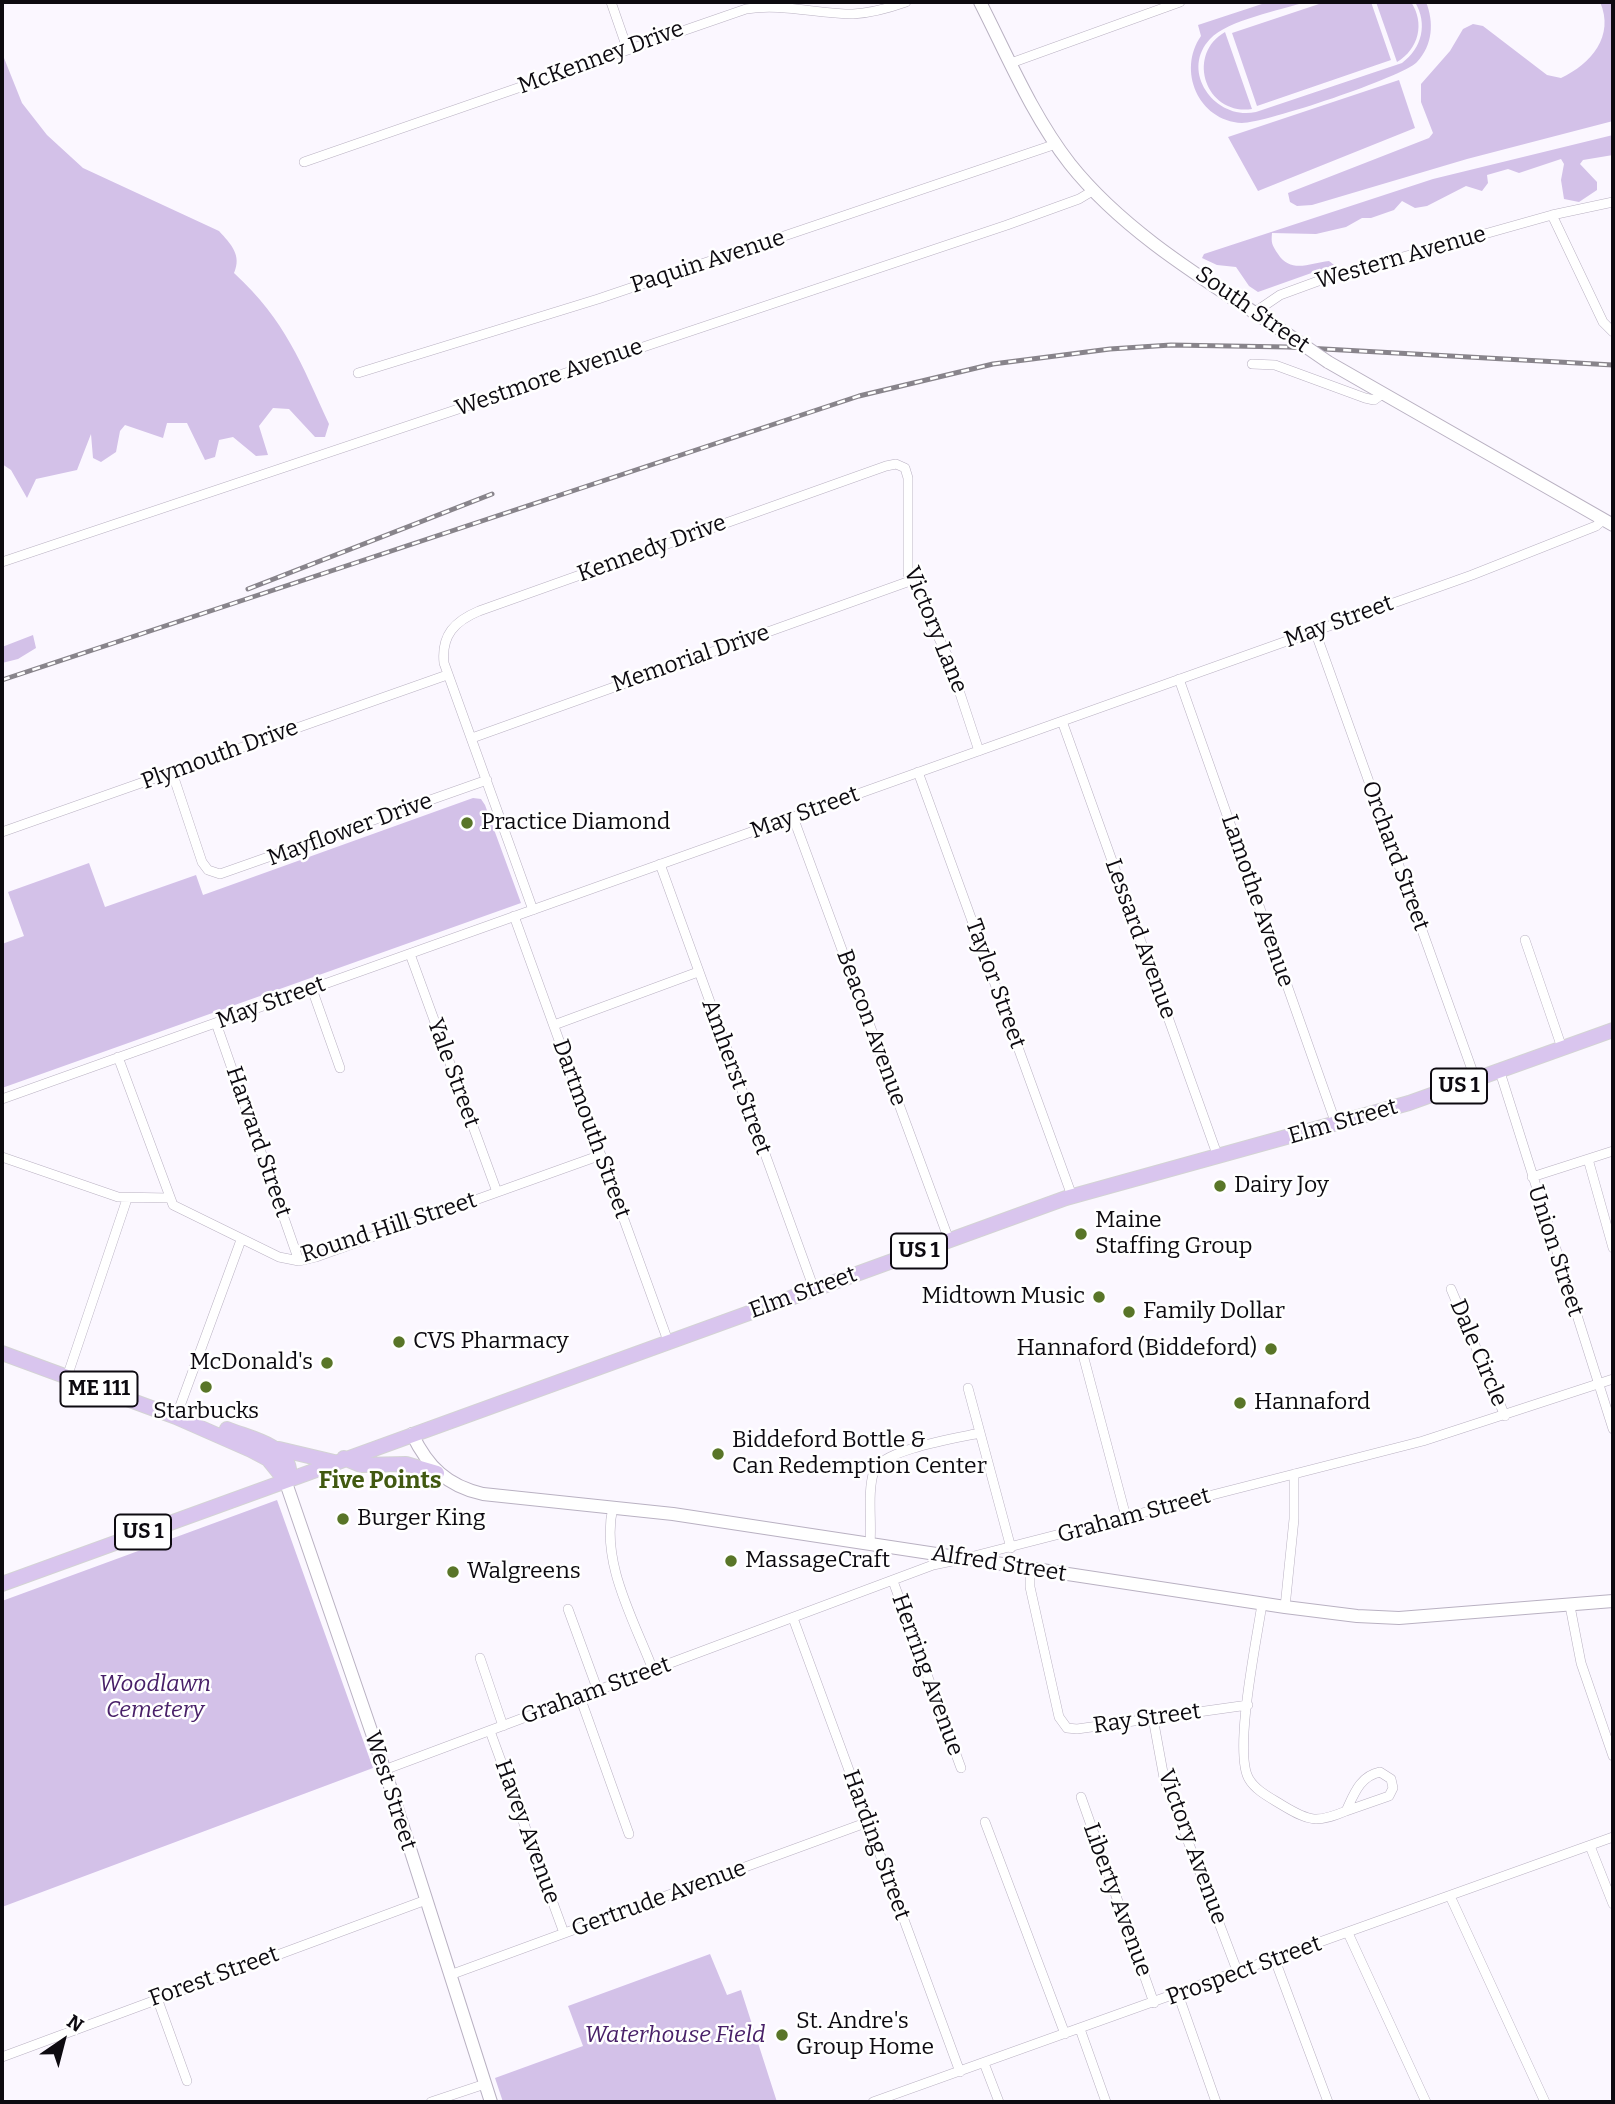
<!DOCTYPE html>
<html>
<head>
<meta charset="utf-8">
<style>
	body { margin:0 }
	#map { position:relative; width:1615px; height:2104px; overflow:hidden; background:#fbf7ff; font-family:Bitter,serif }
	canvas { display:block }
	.frame { position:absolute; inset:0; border:4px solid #0d0a10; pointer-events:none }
	.north { position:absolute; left:28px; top:2006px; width:70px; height:70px; -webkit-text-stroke:5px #fff; paint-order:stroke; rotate:35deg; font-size:19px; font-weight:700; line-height:28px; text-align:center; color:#0d0a10 }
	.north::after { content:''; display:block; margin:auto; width:24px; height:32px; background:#0d0a10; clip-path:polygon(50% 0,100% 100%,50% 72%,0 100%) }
</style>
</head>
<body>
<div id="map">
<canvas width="1615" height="2104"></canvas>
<div class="frame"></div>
<div class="north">N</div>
</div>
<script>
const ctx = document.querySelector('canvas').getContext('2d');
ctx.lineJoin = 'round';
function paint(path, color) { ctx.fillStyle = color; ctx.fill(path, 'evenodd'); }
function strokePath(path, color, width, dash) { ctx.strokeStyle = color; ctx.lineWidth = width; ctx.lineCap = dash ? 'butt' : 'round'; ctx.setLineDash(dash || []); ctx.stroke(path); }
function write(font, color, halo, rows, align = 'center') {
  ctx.font = font + ' Bitter,serif'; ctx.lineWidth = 5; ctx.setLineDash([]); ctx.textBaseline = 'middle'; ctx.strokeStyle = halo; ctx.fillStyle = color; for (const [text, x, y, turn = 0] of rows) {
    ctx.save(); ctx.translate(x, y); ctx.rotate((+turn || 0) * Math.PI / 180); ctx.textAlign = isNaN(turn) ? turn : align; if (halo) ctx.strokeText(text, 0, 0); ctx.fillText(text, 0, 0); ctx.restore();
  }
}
const green = new Path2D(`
	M1268 2H1306C1281 10 1228 20 1210 39 1179 72 1216 121 1256 112L1402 63C1422 48 1428 24 1415 2H1426C1434 22 1433 45 1417 62 1403 77 1265 123 1242 123 1198 121 1177 70 1201 36L1198 25Z
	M1325 2H1371L1391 60 1257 106 1232 33Z
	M1376 2H1411C1425 23 1419 49 1397 62Z
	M1600 2H1613V121L1467 159 1312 205 1297 206 1290 202 1288 193 1429 138 1433 133 1421 102V84L1450 51 1463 29 1473 24 1483 26 1547 75 1561 78C1591 64 1615 36 1600 2Z
	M1225 32 1252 109C1206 116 1185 55 1225 32Z
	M2 53 22 103 47 135 83 168 219 231C231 244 242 255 234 273 286 321 301 363 329 424L325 437H315L289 409 273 408 259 426 268 455 256 456 233 437 219 440 215 457 205 460 187 423H167L163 438 125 425 120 431 116 452 101 462 93 458 91 434 77 470 36 479 27 498 11 470 2 464Z
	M1399 80 1415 128 1258 191 1228 137Z
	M1613 135V155L1583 160 1580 164 1597 182V190L1579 202 1564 199 1561 180 1564 164 1561 159 1519 173 1508 169 1487 175 1488 183 1482 191 1466 186 1427 206 1415 208 1402 201 1394 210 1371 218H1362L1346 227 1316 234 1272 233C1271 243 1272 245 1278 254 1291 274 1310 263 1329 261L1334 265 1258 292 1249 286 1236 267 1217 265 1202 258 1204 254 1433 179Z
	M33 635 36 648 18 659 2 663V647Z
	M473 798 481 799 485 805 521 903 2 1088V944L24 936 8 892 89 863 105 907 196 875 203 895Z
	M277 1500 373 1768 2 1907V1601Z
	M710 1954 727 1995 741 1990 777 2102H503L495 2078 583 2046 568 2006Z`);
const street = new Path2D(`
	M611 2 627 48
	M1011 63 1180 2
	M304 162 746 9C782 3 817 14 853 14 872 13 889 8 906 2
	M1552 215 1613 202
	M1255 312 1280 295 1321 280 1552 215 1603 322 1613 332
	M1252 364 1275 365 1365 398 1374 400 1381 395
	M358 373 598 299 1056 144
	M2 562 1007 225 1079 199 1094 190
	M1315 631 1476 1081
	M1179 679 1336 1124
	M1062 721 1218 1157
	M472 738 910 581
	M172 772 202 862 208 870 220 874 487 780
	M918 772 1072 1196
	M793 817 949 1240
	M2 832 447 675
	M660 864 814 1289
	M533 910 444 663C441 635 455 621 479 611L886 466 896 464 905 468 908 478V574L948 657 979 751
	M514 916 668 1341
	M1525 940 1562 1048
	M410 954 497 1192
	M312 989 340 1068
	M216 1023 299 1261
	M554 1025 698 972
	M118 1057 173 1205 279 1257 299 1261 316 1257 601 1155
	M1500 1072 1613 1429
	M2 1099 1472 575 1596 526 1604 519
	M2 1157 118 1197 169 1198
	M1588 1159 1613 1248
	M1532 1177 1613 1151
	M1451 1289 1505 1416
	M1082 1351 1126 1517
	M67 1377 127 1199
	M968 1388 1011 1548
	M176 1417 241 1240
	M613 1507C600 1562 634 1620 653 1670
	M870 1543C872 1521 867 1492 874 1471 881 1450 957 1438 980 1433
	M974 1556 1423 1441 1613 1379
	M1030 1569V1587L1059 1717 1067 1728 1077 1729 1248 1705
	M893 1581 961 1768
	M1262 1604C1257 1638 1233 1753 1249 1779 1256 1791 1271 1798 1282 1805 1310 1822 1317 1823 1346 1811 1354 1794 1360 1776 1380 1772L1391 1779 1393 1788 1389 1796 1346 1811
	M1570 1606 1581 1663 1613 1756
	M1285 1607 1294 1519V1474
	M568 1609 598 1691
	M793 1618 960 2072
	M480 1658 503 1726
	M580 1697 629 1834
	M1153 1718 1164 1778 1238 1973
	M490 1731 564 1933
	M384 1770 933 1565 957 1560
	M1081 1797 1154 2003
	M985 1822 1065 2034
	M1590 1846 1613 1904
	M1450 1896 1545 2102
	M1348 1933 1426 2102
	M1275 1960 1328 2102
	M450 1975 868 1822
	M1178 1994 1216 2102
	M157 1998 187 2081
	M1080 2029 1106 2102
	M2 2057 426 1900
	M984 2063 999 2102
	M431 2102 485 2084
	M873 2102 1613 1837`);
const secondary = new Path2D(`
	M980 2C1008 57 1032 115 1070 164 1129 238 1219 288 1296 340
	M1328 362 1613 525
	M412 1434C428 1467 447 1486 483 1494L673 1514 1285 1607 1357 1616 1399 1618 1613 1601
	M285 1480 388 1780 491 2102`);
const primary = new Path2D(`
	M2 1353 176 1417 251 1450 268 1459 285 1480
	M227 1429C248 1438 285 1444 289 1469L285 1480
	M279 1449 334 1462
	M344 1458 361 1465 406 1464 437 1473
	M2 1584 1066 1198 1409 1103 1613 1030`);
const rail = new Path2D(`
	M248 589 492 494
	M2 680 859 396 993 364 1110 349 1171 345 1288 347 1613 365`);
const secondaryBridge = new Path2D(`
	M1296 340 1328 362`);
const markers = [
	[467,823,7,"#597528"],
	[1220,1186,7,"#597528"],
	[1081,1234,7,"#597528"],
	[1099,1297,7,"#597528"],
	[1129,1312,7,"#597528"],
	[399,1342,7,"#597528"],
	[1271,1349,7,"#597528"],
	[327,1363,7,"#597528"],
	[206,1387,7,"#597528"],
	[1240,1403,7,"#597528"],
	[718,1454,7,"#597528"],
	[343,1519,7,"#597528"],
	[731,1561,7,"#597528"],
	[453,1572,7,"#597528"],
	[782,2035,7,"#597528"]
];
const shields = [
	[1459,1086,56],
	[919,1251,56],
	[99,1389,77],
	[143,1532,56]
];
const shieldNames = [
	["US 1",1459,1086],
	["US 1",919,1251],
	["ME 111",99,1389],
	["US 1",143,1532]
];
const streetNames = [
	["McKenney Drive",601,58,-20],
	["Western Avenue",1401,258,-16],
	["Paquin Avenue",708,262,-18],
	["South Street",1252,310,35],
	["Westmore Avenue",549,378,-19],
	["Kennedy Drive",652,549,-20],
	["May Street",1339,622,-20],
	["Victory Lane",935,630,68],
	["Memorial Drive",691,659,-19],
	["Plymouth Drive",220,755,-20],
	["May Street",805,813,-20],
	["Mayflower Drive",350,830,-20],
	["Orchard Street",1395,856,70],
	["Lamothe Avenue",1257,901,71],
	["Lessard Avenue",1140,939,70],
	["Taylor Street",995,984,70],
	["May Street",271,1003,-20],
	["Beacon Avenue",871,1028,70],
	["Yale Street",453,1073,70],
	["Amherst Street",736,1077,70],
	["Elm Street",1343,1122,-16],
	["Dartmouth Street",591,1129,70],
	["Harvard Street",258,1142,71],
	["Round Hill Street",389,1228,-18],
	["Union Street",1555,1251,72],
	["Elm Street",803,1293,-20],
	["Dale Circle",1478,1353,67],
	["Graham Street",1134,1516,-15],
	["Alfred Street",999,1564,9],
	["Herring Avenue",927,1675,70],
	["Graham Street",596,1691,-20],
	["Ray Street",1147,1719,-8],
	["West Street",390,1791,72],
	["Havey Avenue",527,1832,70],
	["Harding Street",876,1845,70],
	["Victory Avenue",1192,1847,70],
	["Gertrude Avenue",659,1899,-20],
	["Liberty Avenue",1117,1900,70],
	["Prospect Street",1244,1971,-20],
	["Forest Street",214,1977,-20]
];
const poiNames = [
	["Practice Diamond",481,823],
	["Dairy Joy",1234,1186],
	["Maine",1095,1221],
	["Staffing Group",1095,1247],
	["Midtown Music",1085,1297,"right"],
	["Family Dollar",1143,1312],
	["CVS Pharmacy",413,1342],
	["Hannaford (Biddeford)",1257,1349,"right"],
	["McDonald's",313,1363,"right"],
	["Hannaford",1254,1403],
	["Starbucks",206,1412,"center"],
	["Biddeford Bottle &",732,1441],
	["Can Redemption Center",732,1467],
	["Burger King",357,1519],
	["MassageCraft",745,1561],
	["Walgreens",467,1572],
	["St. Andre's",796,2022],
	["Group Home",796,2048]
];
const parkNames = [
	["Woodlawn",155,1685],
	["Cemetery",155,1711],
	["Waterhouse Field",675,2036]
];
const neighbourhoodNames = [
	["Five Points",380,1481]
];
paint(green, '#d3c1e8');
strokePath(street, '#b9b1c2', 10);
strokePath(secondary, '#b9b1c2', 14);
strokePath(primary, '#d3d3d4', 16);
strokePath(street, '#fff', 9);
strokePath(secondary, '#fff', 12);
strokePath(primary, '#d9c5ee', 14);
strokePath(rail, '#88848b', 5);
strokePath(rail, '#fff', 2.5, [8]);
strokePath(secondaryBridge, '#b9b1c2', 14, []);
strokePath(secondaryBridge, '#fff', 12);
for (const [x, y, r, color] of markers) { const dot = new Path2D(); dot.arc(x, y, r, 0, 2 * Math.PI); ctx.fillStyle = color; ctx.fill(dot); strokePath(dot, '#fff', 2.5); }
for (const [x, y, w] of shields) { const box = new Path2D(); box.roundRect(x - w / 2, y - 17.5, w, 35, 5); ctx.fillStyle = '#fff'; ctx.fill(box); strokePath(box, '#0d0a10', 2); }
write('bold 21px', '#0d0a10', null, shieldNames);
write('23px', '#0d0a10', '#fff', streetNames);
write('23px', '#0d0a10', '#fff', poiNames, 'left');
write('italic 23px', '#482068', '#fff', parkNames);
write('bold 24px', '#415911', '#fff', neighbourhoodNames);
</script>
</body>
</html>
